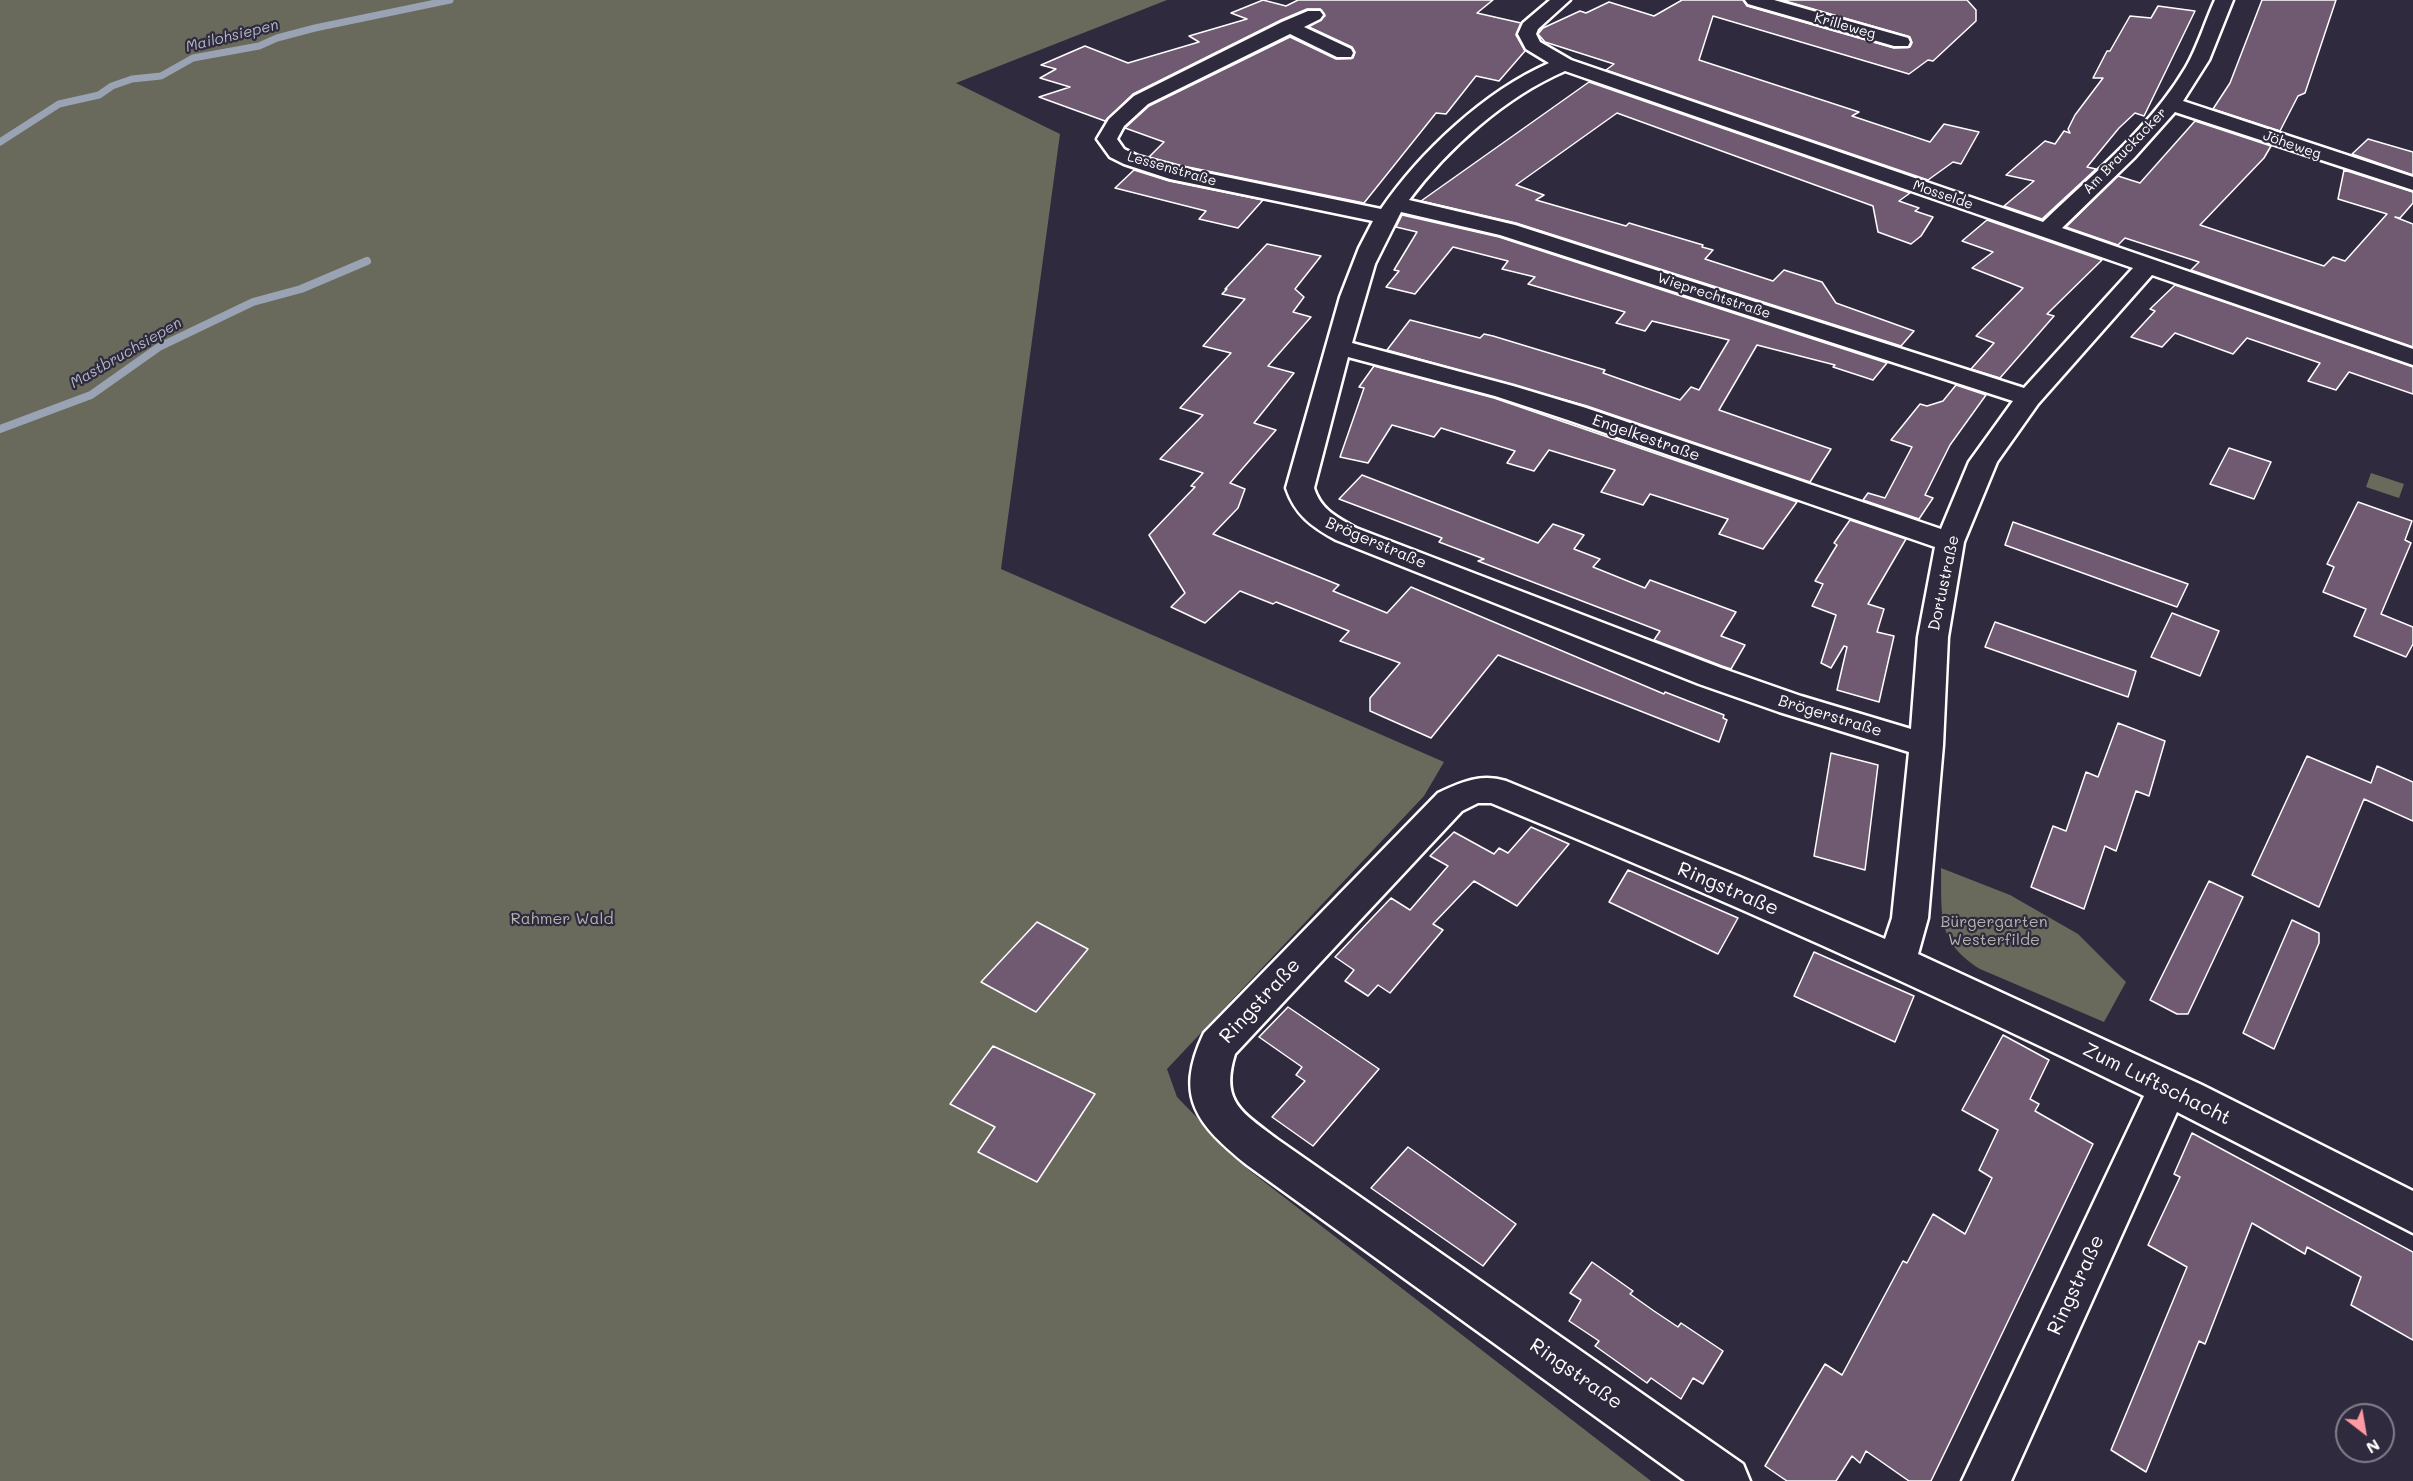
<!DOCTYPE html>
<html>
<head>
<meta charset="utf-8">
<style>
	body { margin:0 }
	#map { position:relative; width:2413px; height:1481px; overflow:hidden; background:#2f2a3d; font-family:Mali,sans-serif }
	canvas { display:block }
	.north { position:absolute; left:2335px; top:1403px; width:60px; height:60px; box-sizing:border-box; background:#2f2a3d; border:2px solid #827f8b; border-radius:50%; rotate:149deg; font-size:16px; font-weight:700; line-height:24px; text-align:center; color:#fff }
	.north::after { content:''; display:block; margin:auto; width:21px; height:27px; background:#ff9aa2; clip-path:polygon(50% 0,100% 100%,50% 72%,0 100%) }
</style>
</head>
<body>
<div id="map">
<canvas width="2413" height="1481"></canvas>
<div class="north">N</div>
</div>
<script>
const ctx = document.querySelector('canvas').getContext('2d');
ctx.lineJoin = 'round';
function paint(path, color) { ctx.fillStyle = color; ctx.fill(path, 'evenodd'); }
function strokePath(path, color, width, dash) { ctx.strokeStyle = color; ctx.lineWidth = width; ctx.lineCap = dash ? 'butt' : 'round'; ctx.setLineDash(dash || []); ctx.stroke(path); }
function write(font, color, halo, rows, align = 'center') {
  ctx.font = font + ' Mali,sans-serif'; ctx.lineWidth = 4.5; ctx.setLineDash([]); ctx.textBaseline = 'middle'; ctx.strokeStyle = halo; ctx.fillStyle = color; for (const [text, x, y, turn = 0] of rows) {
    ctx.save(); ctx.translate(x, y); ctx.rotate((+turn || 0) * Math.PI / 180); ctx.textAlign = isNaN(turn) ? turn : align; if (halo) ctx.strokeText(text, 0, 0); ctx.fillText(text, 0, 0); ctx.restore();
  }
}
const green = new Path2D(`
	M0 0H1167L956 83 1060 134 1001 569 1444 762 1424 796 1167 1069 1177 1097 1245 1167 1651 1481H0Z
	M2371 473 2404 484 2399 498 2366 487Z
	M1941 868 2010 895 2078 934 2126 982 2104 1022 1980 969C1936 941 1942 916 1941 868Z`);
const streamFar1 = new Path2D(`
	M0 142 59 104 99 95 112 86 132 79 161 76 193 58 259 46 277 38 315 28 450 0`);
const stream = new Path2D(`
	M0 429 91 395 159 347 253 302 301 289 367 261`);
const building = new Path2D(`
	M1263 0 1286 6 1298 0H1493L1477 13 1521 23 1516 35 1525 51 1499 81 1476 76 1446 114 1436 113 1364 203 1183 166 1149 157 1164 142 1125 128 1149 106 1290 37 1336 59 1353 58 1355 52 1352 47 1309 27 1325 16 1320 9H1307L1281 20 1133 94 1105 121 1039 97 1070 87 1040 78 1056 69 1041 65 1085 46 1128 63 1199 42 1189 36 1247 19 1231 13Z
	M1682 0H1743L1747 6 1894 48 1910 47 1912 43 1910 37 1782 0H1967L1976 10V21L1933 61 1928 60 1909 74 1713 16 1699 60 1859 112 1852 116 1930 142 1944 124 1979 132 1961 164 1953 162 1928 180 1606 70 1614 64 1545 42 1538 34 1543 28 1580 11 1586 13 1609 2 1654 16Z
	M2262 0H2336L2305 93 2298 96 2280 131 2213 109 2230 83Z
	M2158 6 2195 11 2144 116 2135 113 2119 128 2087 167 2096 169 2042 219 2004 206 2034 181 2006 175 2045 141 2055 144 2064 131 2070 133 2068 129 2075 115 2103 78H2093L2107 51H2110L2130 16 2151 18Z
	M1589 82 1910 193 1899 201 1919 208 1915 211 1933 217 1921 236 1911 244 1878 232 1873 206 1617 113 1516 185 1544 195 1536 200 1626 226 1629 223 1703 245 1702 247 1713 250 1705 259 1773 281 1784 270 1822 282 1836 303 1914 331 1901 346 1516 223 1421 201Z
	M2195 121 2271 146 2264 158 2200 225 2324 266 2333 257 2345 261 2387 214 2338 199 2344 170 2413 192V203L2400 218 2395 217 2413 224V347L2191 270 2199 262 2125 238 2118 245 2066 227 2118 176 2140 183Z
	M2368 139 2413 152V175L2352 154Z
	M1134 170 1169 181 1263 200 1238 228 1199 219 1206 211 1115 188Z
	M1402 215 1499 237 1887 363 1873 380 1833 367 1835 365 1757 345 1719 410 1831 449 1810 482 1587 406 1387 350 1410 320 1480 338 1484 334 1493 336 1605 370 1603 373 1680 400 1691 387 1699 390 1729 340 1652 321 1645 331 1616 323 1625 312 1528 284 1535 277 1502 269 1508 261 1453 247 1415 294 1386 287 1399 271 1394 270 1417 232 1396 227Z
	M1987 220 2102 260 2047 314 2054 316 2000 378 1971 369 1994 343 1976 336 2023 288 1972 268 1993 252 1962 241Z
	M1267 244 1321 256 1295 289 1304 297 1293 312 1311 317 1268 366 1294 373 1254 423 1276 430 1230 483 1245 489 1238 508 1213 534 1339 585 1333 591 1387 613 1411 587 1664 694 1665 692 1724 715 1723 718 1727 720 1719 742 1498 655 1431 738 1370 711V698L1400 663 1340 641 1349 631 1276 602 1273 604 1240 591 1205 623 1171 607 1185 593 1149 535 1195 487 1191 486 1203 473 1160 459 1203 415 1180 408 1231 353 1203 346 1245 299 1222 294 1227 289H1225Z
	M2175 285 2413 367V394L2349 372 2336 390 2308 381 2320 363 2247 338 2233 354 2175 333 2162 347 2131 337 2155 311 2150 309Z
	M1374 366 1494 398 1797 502 1763 549 1719 534 1728 519 1650 494 1643 505 1601 492 1615 470 1549 450 1534 471 1507 463 1515 451 1441 428 1434 437 1392 425 1368 463 1340 457 1364 388 1359 387Z
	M1956 385 1986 395 1950 445 1925 495 1933 498 1919 519 1863 500 1868 493 1885 498 1912 447 1891 440 1920 404 1927 406 1943 401Z
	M2229 448 2271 462 2254 499 2210 484Z
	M1362 475 1538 543 1553 524 1584 535 1574 549 1600 559 1593 567 1645 588 1650 580 1736 612 1721 636 1745 645 1731 669 1722 666 1654 640 1660 631 1478 561 1484 559 1439 542 1442 538 1339 499Z
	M2358 502 2412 521 2405 540 2411 543 2381 614 2413 627V644L2406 657 2354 636 2366 609 2323 592 2334 567 2327 564Z
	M1850 520 1906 539 1868 604 1884 609 1877 632 1894 636 1879 702 1837 690 1847 647 1844 646 1831 668 1821 663 1836 615 1812 606 1823 584 1815 581 1837 545 1834 543Z
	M2013 522 2112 557 2188 584 2177 607 2005 545Z
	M2172 613 2219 631 2200 676 2151 657Z
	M1995 622 2136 671 2128 697 1985 647Z
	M2118 723 2165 741 2149 796 2136 791 2116 851 2105 846 2084 909 2031 887 2053 826 2066 831 2086 772 2098 777Z
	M1831 753 1878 765 1865 870 1814 856Z
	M2307 756 2371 783 2377 766 2413 782V821L2364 799 2319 907 2252 875Z
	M1531 827 1569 844 1517 906 1474 881 1433 924 1443 930 1390 993 1378 985 1368 996 1345 981 1354 970 1335 957 1391 898 1410 910 1448 866 1430 856 1454 832 1494 854 1499 848 1508 853Z
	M1628 870 1738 918 1718 954 1609 902Z
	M2209 881 2243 897 2188 1014H2177L2150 1000Z
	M2292 920 2319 933V943L2274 1049 2243 1033Z
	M1037 922 1088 949 1036 1012 981 982Z
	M1814 952 1914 996 1895 1042 1794 996Z
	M1288 1007 1379 1069 1313 1146 1272 1117 1305 1081 1296 1075 1302 1067 1259 1037Z
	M2003 1035 2049 1060 2030 1099 2039 1104 2035 1111 2093 1144 1963 1415 1931 1481H1909L1866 1451 1860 1463 1852 1456 1836 1481H1787L1765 1466 1825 1364 1842 1375 1903 1261 1907 1263 1933 1214 1965 1234 1992 1178 1979 1170 1998 1130 1962 1110Z
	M993 1046 1095 1094 1037 1182 978 1152 995 1127 950 1104Z
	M2192 1133 2413 1252V1340L2351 1305 2361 1277 2307 1247 2305 1254 2252 1223 2205 1344 2199 1341 2146 1472 2111 1450 2187 1267 2148 1245 2180 1177 2174 1174Z
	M1408 1147 1516 1224 1483 1266 1371 1188Z
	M1592 1262 1633 1291 1630 1294 1654 1311 1678 1327 1681 1323 1723 1351 1703 1384 1693 1378 1681 1399 1651 1378 1647 1383 1595 1346 1599 1341 1569 1321 1581 1300 1570 1293Z`);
const street = new Path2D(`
	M1550 0H1570L1538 29 1536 34 1540 42 1571 60 2043 222C2093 174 2150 128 2186 67 2198 46 2205 22 2215 0H2233L2209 60 2183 101 2413 177V190L2175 112 2134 158 2062 228 2413 349V365L2152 275 2038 404 1997 462 1964 542 1948 637 1943 745 1928 918 1918 954 2202 1085 2413 1191V1233L2177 1112 2011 1481H1962L2144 1096C1929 991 1712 894 1491 803H1478L1462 811 1235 1054C1220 1102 1242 1112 1277 1139L1743 1464 1750 1481H1685L1247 1165C1198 1125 1173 1098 1204 1033L1438 793C1461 782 1481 773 1506 781L1740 877 1885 939 1892 918 1909 752 1779 712 1699 684 1336 540C1312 527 1295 515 1286 488L1340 297 1359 248 1373 221 1170 179 1124 164 1110 157 1097 139 1109 119 1134 96 1282 22 1308 11H1320L1323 15 1320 19 1304 27 1351 49 1353 53 1351 57H1337L1290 34 1148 104 1124 126 1117 139 1124 149 1138 156 1182 168 1381 209C1420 152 1485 91 1549 63L1526 49 1518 34 1523 23ZM1565 71 2133 268 2024 388 1515 225 1409 200C1448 148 1505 97 1565 71ZM1401 212 1500 235 2013 401 1969 462 1941 529 1586 408 1513 386 1352 343 1375 264ZM1348 357 1495 396 1568 420 1935 547 1918 637 1911 729 1801 696 1721 668 1356 528C1337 517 1321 510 1314 488Z
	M1745 0H1774L1908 38 1910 42 1908 46H1894L1748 4Z`);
const farStreetnames = [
	["Krilleweg",1845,26,16],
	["Jöheweg",2292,145,19],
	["Am Brauckacker",2125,151,-46],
	["Lessenstraße",1172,169,16],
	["Mosselde",1943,195,19],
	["Wieprechtstraße",1714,296,18]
];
const farWaternames = [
	["Mailohsiepen",232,36,-14],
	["Mastbruchsiepen",126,353,-30]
];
const streetNames = [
	["Engelkestraße",1646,438,19],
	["Brögerstraße",1376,543,23],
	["Dortustraße",1944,583,-78],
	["Brögerstraße",1830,716,17]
];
const parkNames = [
	["Rahmer Wald",562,919],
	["Bürgergarten",1994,922],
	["Westerfilde",1994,940]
];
const nearStreetnames = [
	["Ringstraße",1728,889,23],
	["Ringstraße",1260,1001,-47],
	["Zum Luftschacht",2157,1084,26],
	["Ringstraße",2076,1285,-65],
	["Ringstraße",1576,1374,35]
];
paint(green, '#696a5b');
strokePath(streamFar1, '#99a3b3', 7);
strokePath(stream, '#99a3b3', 8);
paint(building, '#6f5a71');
strokePath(building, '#fff', 1.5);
strokePath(street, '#fff', 5);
paint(street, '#2f2a3d');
write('14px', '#fff', '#2f2a3d', farStreetnames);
write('italic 15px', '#b2bac6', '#2f2a3d', farWaternames);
write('16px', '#fff', '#2f2a3d', streetNames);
write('16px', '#b4b4ad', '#2f2a3d', parkNames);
write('20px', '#fff', '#2f2a3d', nearStreetnames);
</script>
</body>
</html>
